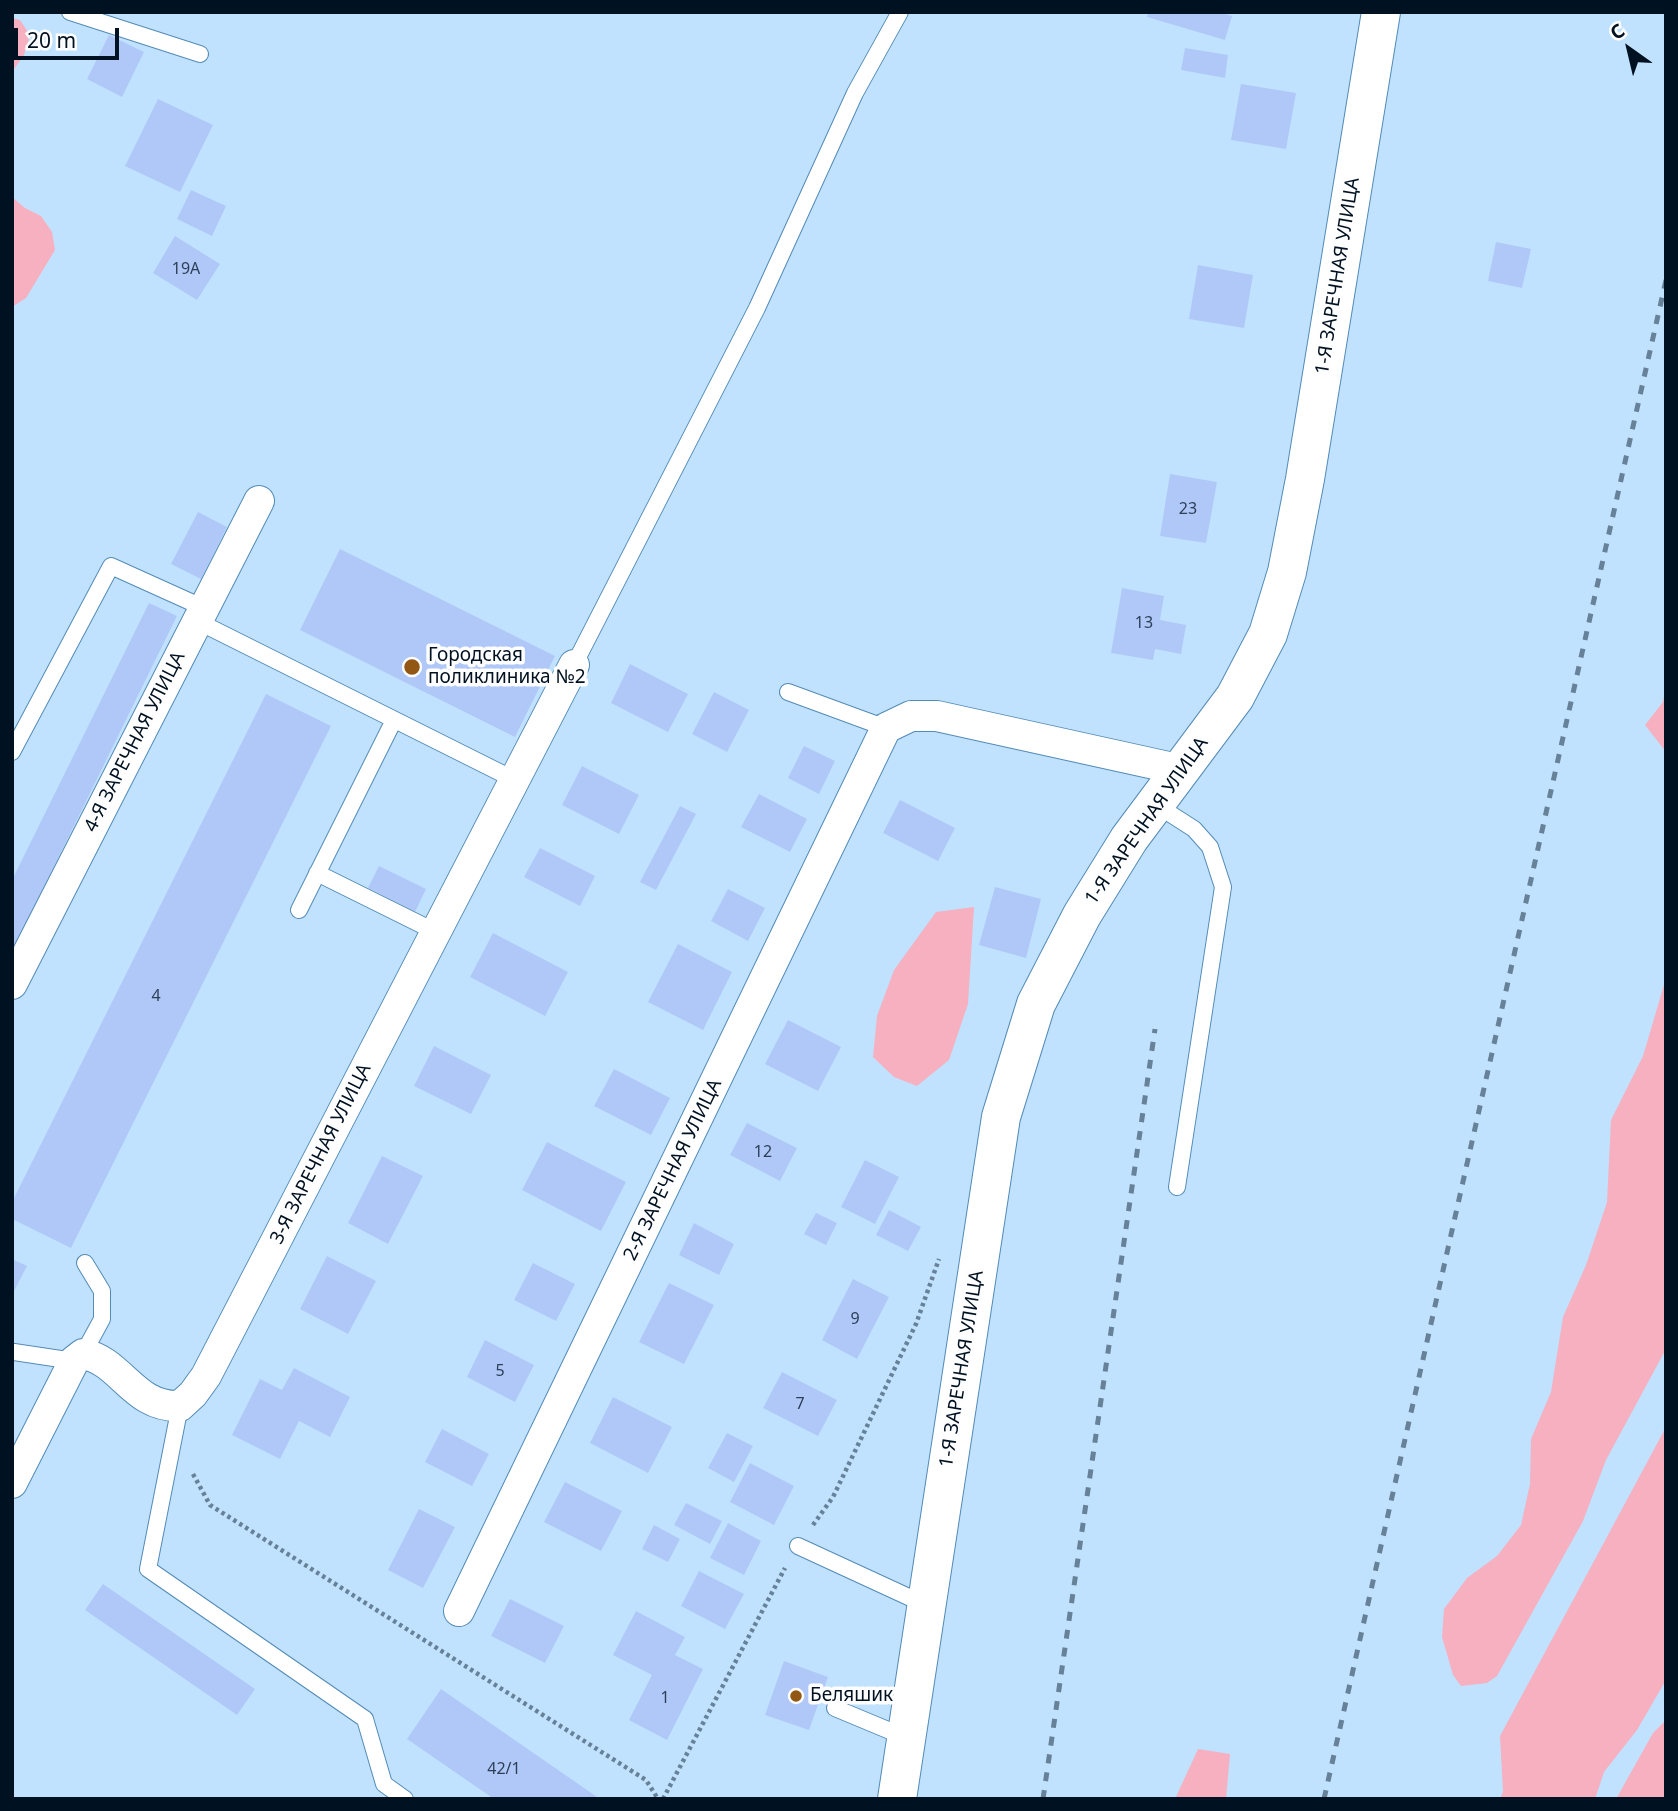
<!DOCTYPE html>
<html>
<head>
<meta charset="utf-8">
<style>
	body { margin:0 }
	#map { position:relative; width:1678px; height:1811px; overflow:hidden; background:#c0e2ff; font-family:"Noto Sans",sans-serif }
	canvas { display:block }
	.frame { position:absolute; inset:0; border:14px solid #001121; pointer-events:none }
	.north { position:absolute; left:1594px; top:14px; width:70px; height:70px; -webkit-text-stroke:5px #fefefe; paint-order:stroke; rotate:326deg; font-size:19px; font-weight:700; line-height:28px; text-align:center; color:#001121 }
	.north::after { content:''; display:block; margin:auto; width:24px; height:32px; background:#001121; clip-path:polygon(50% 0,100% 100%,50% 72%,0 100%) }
	.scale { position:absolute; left:14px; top:28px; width:105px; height:32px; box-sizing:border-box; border:4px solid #001121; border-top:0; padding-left:9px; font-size:21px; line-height:24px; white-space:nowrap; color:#001121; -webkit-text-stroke:5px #fefefe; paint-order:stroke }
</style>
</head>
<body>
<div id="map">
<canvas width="1678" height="1811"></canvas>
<div class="frame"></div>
<div class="north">С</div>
<div class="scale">20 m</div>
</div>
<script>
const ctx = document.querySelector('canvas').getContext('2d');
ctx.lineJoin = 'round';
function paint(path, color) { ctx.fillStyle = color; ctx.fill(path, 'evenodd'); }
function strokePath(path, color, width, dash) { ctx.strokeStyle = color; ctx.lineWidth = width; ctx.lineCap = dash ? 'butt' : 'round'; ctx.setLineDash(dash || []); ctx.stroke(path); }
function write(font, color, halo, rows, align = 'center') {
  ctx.font = font + ' "Noto Sans",sans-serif'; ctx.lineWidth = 7; ctx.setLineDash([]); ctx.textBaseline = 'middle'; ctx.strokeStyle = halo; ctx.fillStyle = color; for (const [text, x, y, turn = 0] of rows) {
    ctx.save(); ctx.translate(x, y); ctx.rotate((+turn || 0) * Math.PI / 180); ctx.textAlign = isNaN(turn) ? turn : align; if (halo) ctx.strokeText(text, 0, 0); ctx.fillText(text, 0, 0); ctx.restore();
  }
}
const green = new Path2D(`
	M12 18 20 20 30 35 24 55 12 72Z
	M12 197 25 208 41 216 52 232 55 250 26 298 12 307Z
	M1666 685V752L1645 725 1663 702Z
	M974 907 968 1004 949 1060 917 1086 894 1077 873 1057 877 1016 894 970 936 912Z
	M1666 978V1349L1606 1460 1583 1521 1497 1676 1487 1683 1461 1686 1453 1675 1442 1637 1444 1609 1467 1578 1497 1556 1521 1525 1530 1484 1531 1439 1551 1392 1563 1317 1586 1265 1607 1202 1611 1120 1643 1056Z
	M1666 1427V1680L1637 1730 1604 1772 1595 1799H1500L1503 1792 1500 1736Z
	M1666 1720V1799H1616L1653 1733Z
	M1198 1749 1230 1754 1226 1799H1175Z`);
const building = new Path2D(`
	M1148 12H1219L1232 16 1225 40 1147 17Z
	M109 35 144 52 122 97 87 79Z
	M1185 48 1228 55 1225 78 1181 70Z
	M1241 84 1296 93 1286 149 1231 140Z
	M158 99 213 125 180 192 125 166Z
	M191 190 226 206 212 236 177 219Z
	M175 236 220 264 197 300 153 273Z
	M1496 242 1531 249 1522 288 1488 281Z
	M1198 265 1253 275 1244 328 1189 319Z
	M1170 474 1217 482 1206 543 1160 536Z
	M198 512 227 527 201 579 171 564Z
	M340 549 555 656 515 737 300 630Z
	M1122 588 1164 596 1160 620 1186 625 1181 654 1155 649 1153 660 1111 653Z
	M149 603 177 616 12 952V880Z
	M630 664 688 694 668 732 611 703Z
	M714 692 749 710 727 752 692 734Z
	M266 694 331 726 71 1248 12 1219V1202Z
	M804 746 835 761 819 794 788 778Z
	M582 766 639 795 619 834 562 805Z
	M759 794 807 819 790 852 741 827Z
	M900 800 955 828 938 861 883 833Z
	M680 806 696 814 656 890 640 882Z
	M540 848 595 876 580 906 524 877Z
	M379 866 426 889 415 912 368 888Z
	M995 887 1041 899 1026 958 979 945Z
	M728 889 765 908 748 941 711 921Z
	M493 933 568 972 545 1016 470 977Z
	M678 944 732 972 703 1030 648 1002Z
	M788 1020 841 1047 818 1091 765 1064Z
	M434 1046 491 1075 471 1114 414 1086Z
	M614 1069 670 1098 651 1135 594 1106Z
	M747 1123 797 1148 780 1181 730 1155Z
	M547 1142 626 1182 601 1231 522 1190Z
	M382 1156 423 1176 388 1244 348 1223Z
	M865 1160 899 1177 875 1224 841 1207Z
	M889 1210 921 1227 908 1251 876 1235Z
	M816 1213 837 1223 826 1245 804 1234Z
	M694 1223 734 1244 719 1275 679 1255Z
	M327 1256 376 1281 348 1334 300 1309Z
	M12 1259 27 1266 12 1295Z
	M533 1263 575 1284 556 1321 514 1300Z
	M853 1279 889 1297 857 1359 822 1340Z
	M669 1283 714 1305 684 1364 639 1342Z
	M485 1340 534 1365 515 1402 467 1377Z
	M294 1368 350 1397 330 1437 299 1421 280 1459 232 1435 260 1379 282 1390Z
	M782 1372 837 1400 818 1436 763 1408Z
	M613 1397 672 1427 648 1473 590 1443Z
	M442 1429 489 1454 472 1486 425 1462Z
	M727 1433 753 1446 734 1482 708 1468Z
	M750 1463 794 1486 774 1525 730 1502Z
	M565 1482 622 1511 601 1551 544 1522Z
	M686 1503 722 1521 710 1544 674 1525Z
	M419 1509 455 1527 423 1588 388 1570Z
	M728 1523 761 1541 744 1575 710 1558Z
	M654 1525 680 1539 668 1562 642 1549Z
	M699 1571 744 1594 725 1629 681 1606Z
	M103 1584 255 1689 237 1715 85 1610Z
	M510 1599 564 1626 545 1663 491 1636Z
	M636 1611 685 1637 675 1655 703 1669 667 1740 629 1720 652 1675 613 1655Z
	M784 1661 828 1677 809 1730 765 1715Z
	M441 1689 600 1799H494L407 1739Z`);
const path = new Path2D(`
	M193 1474 210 1505 646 1780 658 1799
	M813 1525 833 1497 916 1324 939 1259
	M663 1799 785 1568`);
const lane = new Path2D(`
	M70 12 200 54
	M197 621 515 780
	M574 665 757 308 855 93 900 12
	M788 692 886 728
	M12 752 111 566 204 608
	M1155 804 1194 829 1210 847 1223 887 1177 1187
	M317 873 436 932
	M299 910 394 720
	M14 1352 74 1361
	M83 1354 102 1319V1291L85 1263
	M180 1406 148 1569 365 1719 384 1784 405 1799
	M798 1546 926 1605
	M835 1708 907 1738`);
const street = new Path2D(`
	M12 984 259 501
	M12 1483 74 1361 83 1354C122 1361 133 1408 180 1406L193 1394 206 1376 574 665
	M459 1611 886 728 911 716H937L1182 770`);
const secondary = new Path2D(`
	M897 1799 1001 1117 1036 1004 1082 915 1129 839 1235 697 1268 634 1287 572 1305 479 1381 12`);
const rail = new Path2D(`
	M1043 1799 1155 1029
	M1324 1799 1666 280`);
const markers = [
	[412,667,9,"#915713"],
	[796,1696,7,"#915713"]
];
const numberNames = [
	["19А",186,269],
	["23",1188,509],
	["13",1144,623],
	["4",156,996],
	["12",763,1152],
	["9",855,1319],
	["5",500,1371],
	["7",800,1404],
	["1",665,1698],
	["42/1",504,1769]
];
const streetNames = [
	["1-Я ЗАРЕЧНАЯ УЛИЦА",1338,276,-81],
	["4-Я ЗАРЕЧНАЯ УЛИЦА",135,742,-63],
	["1-Я ЗАРЕЧНАЯ УЛИЦА",1147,821,-55],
	["3-Я ЗАРЕЧНАЯ УЛИЦА",321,1154,-63],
	["2-Я ЗАРЕЧНАЯ УЛИЦА",673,1170,-64],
	["1-Я ЗАРЕЧНАЯ УЛИЦА",962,1369,-81]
];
const poiNames = [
	["Городская",428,656],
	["поликлиника №2",428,678],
	["Беляшик",810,1696]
];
paint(green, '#f6b0c0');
paint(building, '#b0c8f7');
strokePath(lane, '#538bb7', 18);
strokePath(street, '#538bb7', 32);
strokePath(secondary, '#538bb7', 40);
strokePath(path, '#678198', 4.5, [3.5, 3.5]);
strokePath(lane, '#fff', 16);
strokePath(street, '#fff', 30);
strokePath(secondary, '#fff', 38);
strokePath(rail, '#678198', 5, [9, 9]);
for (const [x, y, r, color] of markers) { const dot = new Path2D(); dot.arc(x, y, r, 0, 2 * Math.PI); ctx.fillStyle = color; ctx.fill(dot); strokePath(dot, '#fefefe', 2.5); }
write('16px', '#2c3f56', null, numberNames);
write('19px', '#001121', '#fefefe', streetNames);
write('19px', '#001121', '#fefefe', poiNames, 'left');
</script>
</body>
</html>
